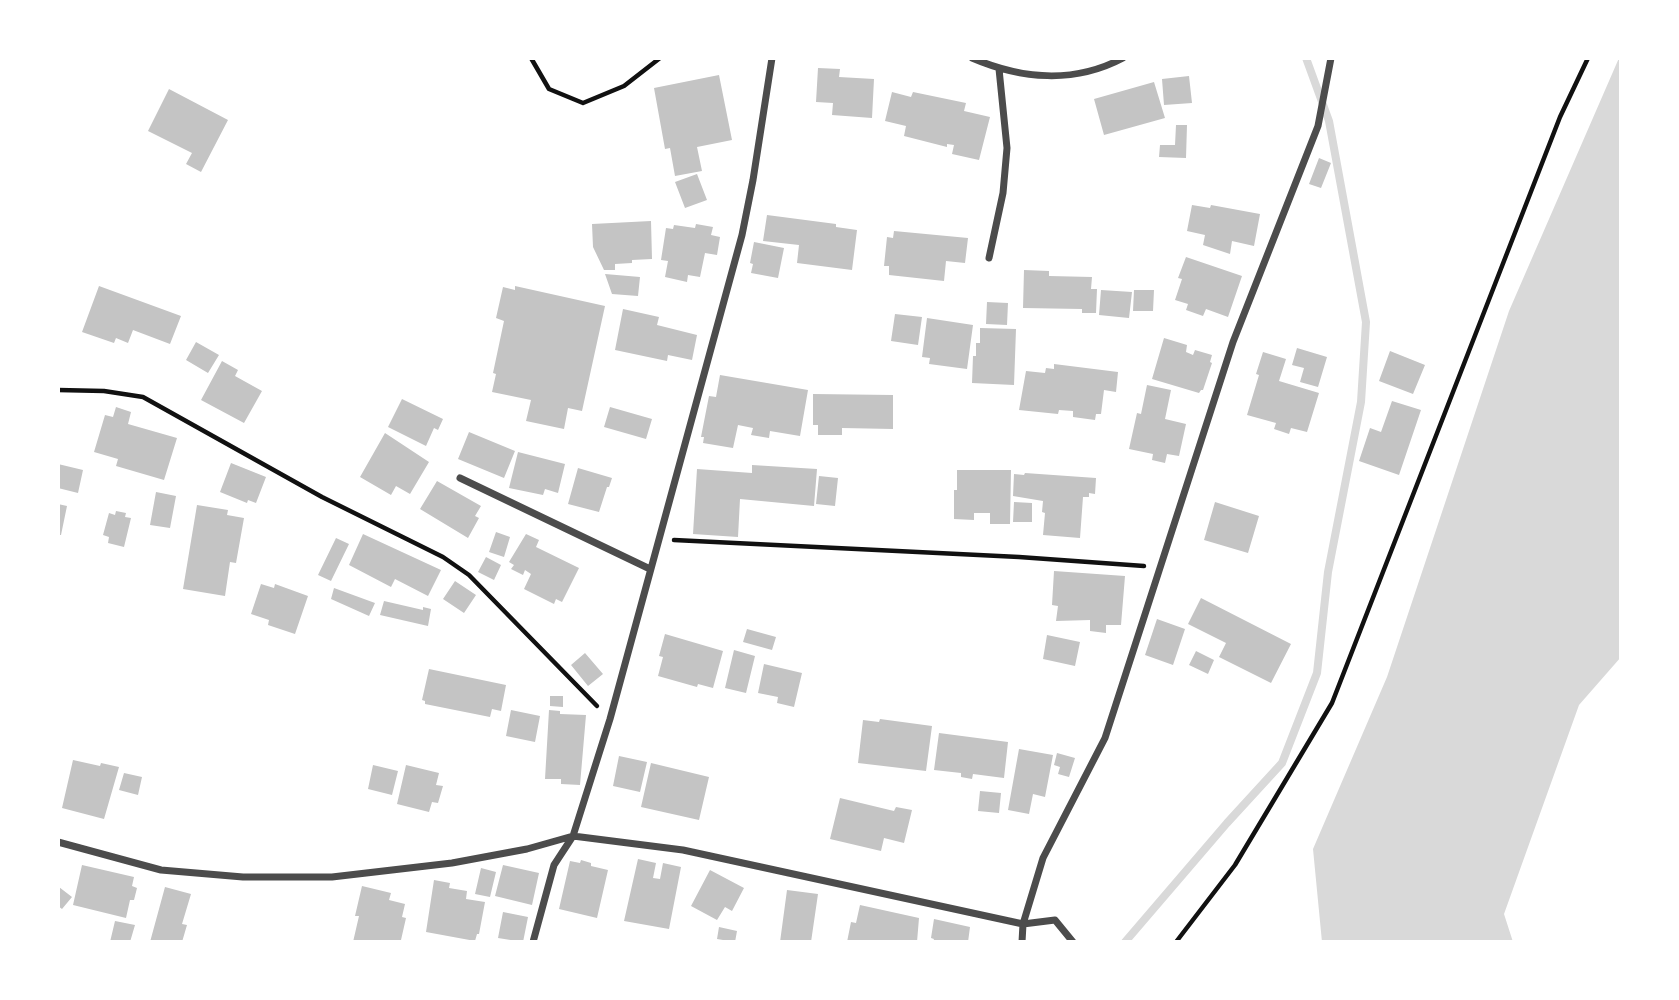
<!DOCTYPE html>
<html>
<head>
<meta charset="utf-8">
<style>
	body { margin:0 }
	#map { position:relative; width:1679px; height:1000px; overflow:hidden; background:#fff; font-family:Lora,serif }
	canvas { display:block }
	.frame { position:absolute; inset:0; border:60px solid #fff; pointer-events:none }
</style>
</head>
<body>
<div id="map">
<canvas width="1679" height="1000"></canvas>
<div class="frame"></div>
</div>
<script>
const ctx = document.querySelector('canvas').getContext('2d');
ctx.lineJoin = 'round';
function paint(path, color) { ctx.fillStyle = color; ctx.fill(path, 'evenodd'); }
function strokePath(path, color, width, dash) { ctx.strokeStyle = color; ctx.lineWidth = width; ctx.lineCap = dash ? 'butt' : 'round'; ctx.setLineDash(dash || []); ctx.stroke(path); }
const water = new Path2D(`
	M1619 58H1621V657L1579 705 1504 914 1513 942H1322L1313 849 1387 677 1509 311Z`);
const stream = new Path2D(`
	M1125 942 1227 823 1282 763 1317 673 1328 572 1361 402 1366 322 1329 121 1306 58`);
const building = new Path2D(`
	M818 68 840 69 839 77 874 79 872 118 832 115 833 103 816 102Z
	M719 75 732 140 697 147 702 171 675 176 670 148 665 149 654 88Z
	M1189 76 1192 103 1164 105 1162 79Z
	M1154 82 1165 118 1104 135 1094 99Z
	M169 89 228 120 201 172 186 164 192 153 148 131Z
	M892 92 911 97 913 92 966 103 964 111 990 117 979 160 952 154 954 145 947 144V147L904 136 906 126 885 121Z
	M1176 125H1187L1186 158 1159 157 1160 145H1175Z
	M1319 158 1331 163 1321 188 1309 184Z
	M697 174 707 200 685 208 675 182Z
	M1192 205 1210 208 1211 205 1260 214 1254 246 1232 241 1230 254 1203 245 1205 235 1187 231Z
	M767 215 836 224V227L857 230 852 270 797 263 799 245 763 241Z
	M651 221 652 259 632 260V263L615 264V270H604L593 247 592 224Z
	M696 224 713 227 711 235 720 237 717 255 705 253 700 277 688 275 687 282 665 277 668 261 661 260 666 228 673 229 674 225 695 228Z
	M894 231 968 238 965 263 946 261 944 281 889 275V266H884L887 237 893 238Z
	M754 242 784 248 778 278 751 273 753 264 750 263Z
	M1186 257 1242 276 1228 317 1206 309 1203 316 1186 310 1188 304 1175 300 1182 279 1178 278Z
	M1024 270 1049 271V276L1092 277 1091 289H1097L1096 313H1082V309L1023 308Z
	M605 274 640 277 638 296 612 294Z
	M99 286 181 316 170 344 133 330 128 343 116 338 114 343 82 332Z
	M515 286 605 306 582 411 568 408 564 429 526 421 531 400 492 392 496 374 493 373 504 321 496 318 503 287 515 290Z
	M1101 290 1132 292 1129 318 1099 315Z
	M1134 290H1154L1153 311H1133Z
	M987 302 1008 303 1007 325 986 324Z
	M623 309 659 317 657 325 697 335 692 360 668 355 667 361 615 350Z
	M895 314 922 317 918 345 891 341Z
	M927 318 973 325 967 369 929 364 930 358 922 357Z
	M980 328 1016 329 1014 385 972 383 973 356H976V343H980Z
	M1164 338 1187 345 1186 352 1193 355 1195 350 1212 355 1210 362 1212 363 1203 390H1201L1199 393 1152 379Z
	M196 342 219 355 208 373 186 360Z
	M1297 348 1327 357 1318 387 1300 382 1304 368 1292 365Z
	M1390 351 1425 365 1413 394 1379 381Z
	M1263 352 1286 359 1279 381 1319 393 1307 432 1291 428 1289 434 1274 429 1276 423 1247 415 1259 375 1256 374Z
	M222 361 238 370 235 376 262 391 244 423 201 400Z
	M1054 364 1118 372 1116 392 1104 390 1101 414H1096L1095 420 1073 417V411L1059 410 1058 414 1019 410 1026 371 1045 373 1046 368 1054 369Z
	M720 375 808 390 800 436 770 431 769 438 751 435 753 428 738 425 733 448 703 443 704 437H701L709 396 716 397Z
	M1147 385 1171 390 1165 419 1186 424 1179 456 1167 454 1165 463 1152 460 1153 454 1129 449 1137 413 1141 414Z
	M813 394 893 395V429L842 428V435H818V425H813Z
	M402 399 443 419 438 430 434 428 426 446 388 427Z
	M1392 401 1421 410 1399 475 1359 461 1370 428 1381 432Z
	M116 407 131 412 128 424 177 438 164 480 116 466 118 459 94 452 105 415 113 417Z
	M610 407 652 419 646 439 604 427Z
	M469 432 515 451 504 478 458 459Z
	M385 433 429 462 410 494 396 486 391 495 360 477Z
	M518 452 565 464 558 493 545 489 543 495 509 488Z
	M231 463 266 477 256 503 248 500 247 503 220 492Z
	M58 464 83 470 78 493 58 488Z
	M752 465 817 469 814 506 740 499 738 537 693 534 697 469 752 473Z
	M578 468 612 478 609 487H607L599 512 568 504Z
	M957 470H1011L1010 524H990V513H974V520L954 519V490H957Z
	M1025 473 1096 478 1095 494 1089 493V497H1083L1080 538 1043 535 1045 513 1042 512 1043 501 1013 496 1014 474 1024 475Z
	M819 476 838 478 835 506 816 504Z
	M437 481 481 506 475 516 479 518 468 538 420 509Z
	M156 492 176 496 170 528 150 525Z
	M1014 502 1032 503V522H1013Z
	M1215 502 1259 516 1248 553 1204 540Z
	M58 504 67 506 61 535H58Z
	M197 505 228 510 227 515 244 518 236 563 230 562 225 596 183 589Z
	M116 511 126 513 125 517 131 518 124 547 108 543 109 537 103 535 109 513 115 515Z
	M496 532 510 537 504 557 489 552Z
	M363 534 441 570 428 596 395 579 391 587 349 565Z
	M526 534 539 540 536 547 579 568 562 602 556 599 554 604 524 589 531 574 525 570 523 575 511 569 514 565 509 562Z
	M336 538 349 544 331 581 318 575Z
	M486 557 501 565 494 580 478 572Z
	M1054 571 1125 576 1121 625H1106V633L1090 631V620L1056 621 1058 606 1052 605Z
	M455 581 476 595 464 613 443 599Z
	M261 584 274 588 275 584 308 596 295 634 268 625 269 620 251 614Z
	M334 588 375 603 369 616 331 599Z
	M1201 598 1291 644 1271 683 1219 657 1226 643 1188 624Z
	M384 601 423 610V607L431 609 428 626 380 615Z
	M1157 619 1185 629 1173 665 1145 655Z
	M747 629 776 637 772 650 743 642Z
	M665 634 723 651 713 688 698 684 697 687 658 676 663 657 659 656Z
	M1047 635 1080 642 1075 666 1043 659Z
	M734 650 755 656 746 693 725 688Z
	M1196 651 1214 660 1208 674 1189 665Z
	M585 653 603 674 588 686 571 665Z
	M764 664 802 673 794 707 777 703 778 697 758 693Z
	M429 669 506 685 501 711 492 709 490 717 425 704V701L422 700Z
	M550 696H563V707L550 706Z
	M511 710 540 716 535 742 506 736Z
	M549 710 560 711V714L586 715 580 785 561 784V779H545Z
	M880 719 932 726 926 771 858 763 863 720 879 722Z
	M939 733 1008 742 1004 778 973 774 972 779 961 777V773L934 770Z
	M1019 749 1053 755 1045 797 1033 794 1029 814 1008 810Z
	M1057 753 1075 758 1069 777 1058 774 1060 767 1054 765Z
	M619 756 647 762 640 792 613 786Z
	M73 760 100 766 101 763 119 767 104 819 62 808Z
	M651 763 709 777 699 820 641 807Z
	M373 765 398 771 392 795 368 789Z
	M406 765 439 773 436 785 443 786 438 803 432 802 429 812 397 804Z
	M124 773 142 777 138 795 119 790Z
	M980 791 1001 793 999 813 978 811Z
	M840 798 894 811 896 807 912 810 904 843 884 838 881 851 830 839Z
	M638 859 656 863 653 878 660 879 663 863 681 867 669 929 624 921Z
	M581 860 591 863V866L608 870 597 918 559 909 570 861 580 863Z
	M82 865 134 877 132 886 137 888 134 900H130L126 918 73 905Z
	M503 865 539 873 532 905 495 896Z
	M481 868 496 872 490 897 475 894Z
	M710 870 744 888 732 911 725 907 717 920 691 906Z
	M434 880 450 883 449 888 467 891 466 899 485 902 479 934H477L475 941 426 932Z
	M362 886 391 893 389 900 405 904 402 917 406 918 401 940H398V942H353L359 916H355Z
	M59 887 72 897 62 909 58 906Z
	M165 887 191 894 182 924 187 925 182 942H150Z
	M787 890 818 894 811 942H780Z
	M860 905 919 918 917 942H847L851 922 856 923Z
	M503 912 528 917 523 942 498 938Z
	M934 919 970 927 968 942H933L934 939 931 938Z
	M115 921 135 925 130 942H110Z
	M719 927 737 931 735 942 717 939Z`);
const path = new Path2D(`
	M531 58 549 89 583 103 624 86 660 58
	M58 390 104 391 143 397 322 497 443 557 469 575 597 706
	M674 540 1019 557 1144 566
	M1176 942 1235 865 1332 703 1560 117 1588 58`);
const minor = new Path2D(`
	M972 58C1021 79 1074 84 1123 58
	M989 258 1003 193 1007 148 999 69
	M460 478 650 569
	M58 842 161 870 243 877H332L452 863 527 849 573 836 683 850 1023 924 1055 920 1073 942
	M533 942 554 865 573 836 610 719 742 235 753 180 772 58
	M1022 942 1023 924 1043 858 1105 738 1233 342 1318 126 1331 58`);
paint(water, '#d9d9d9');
strokePath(stream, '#d9d9d9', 8);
paint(building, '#c4c4c4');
strokePath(path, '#111', 4.5);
strokePath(minor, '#4c4c4c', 7);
</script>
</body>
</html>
